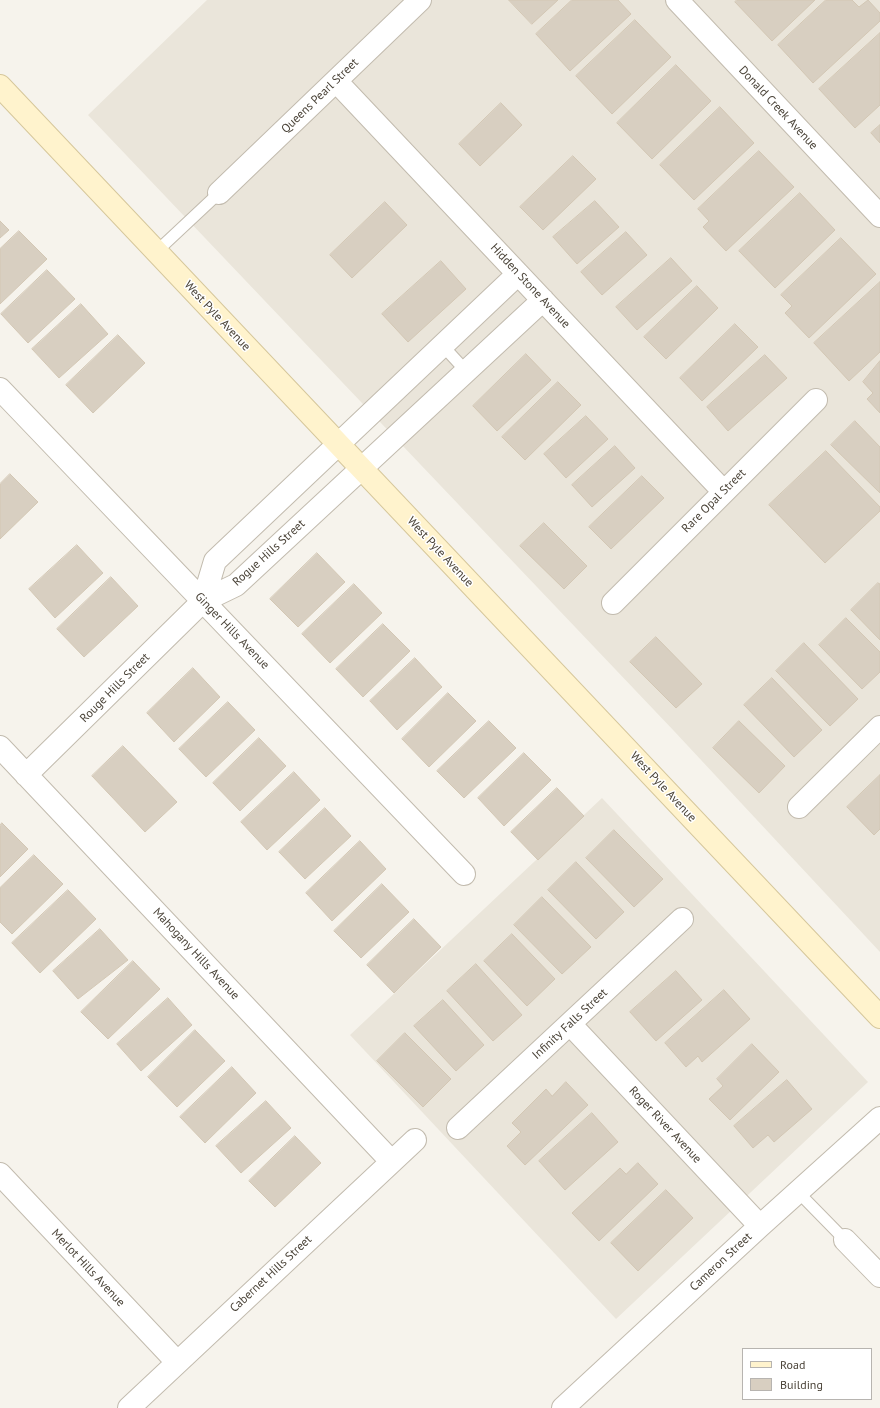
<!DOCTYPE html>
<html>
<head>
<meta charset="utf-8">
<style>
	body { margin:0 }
	#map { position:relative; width:880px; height:1408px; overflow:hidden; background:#f6f3ec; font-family:"PT Sans",sans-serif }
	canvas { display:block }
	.legend { position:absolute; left:742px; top:1348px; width:130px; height:52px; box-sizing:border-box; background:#fff; border:1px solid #b7b4b0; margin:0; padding:5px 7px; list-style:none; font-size:12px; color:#4b4439 }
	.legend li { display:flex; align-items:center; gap:8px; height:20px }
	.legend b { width:20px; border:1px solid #b7b4b0 }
</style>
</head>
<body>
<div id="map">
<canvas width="880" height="1408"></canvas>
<ul class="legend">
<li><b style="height:5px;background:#fff3cd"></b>Road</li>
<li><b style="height:11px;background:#d8cfc1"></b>Building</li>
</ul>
</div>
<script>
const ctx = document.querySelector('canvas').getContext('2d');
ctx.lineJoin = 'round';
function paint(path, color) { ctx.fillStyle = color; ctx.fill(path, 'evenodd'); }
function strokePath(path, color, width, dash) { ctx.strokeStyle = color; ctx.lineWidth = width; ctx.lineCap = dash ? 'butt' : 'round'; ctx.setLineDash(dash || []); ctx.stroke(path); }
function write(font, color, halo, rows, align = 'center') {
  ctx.font = font + ' "PT Sans",sans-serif'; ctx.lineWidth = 3; ctx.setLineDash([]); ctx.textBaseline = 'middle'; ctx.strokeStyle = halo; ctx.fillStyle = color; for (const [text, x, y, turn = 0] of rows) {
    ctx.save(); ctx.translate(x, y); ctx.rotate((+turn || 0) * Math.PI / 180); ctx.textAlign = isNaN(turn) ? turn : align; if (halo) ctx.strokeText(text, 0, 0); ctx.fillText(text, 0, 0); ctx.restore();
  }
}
const residential = new Path2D(`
	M207 0H880V952L674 731 88 115Z
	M602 798 868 1082 616 1319 350 1035Z`);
const building = new Path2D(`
	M509 0H558L532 24Z
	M572 0H618L631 14 570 71 536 34Z
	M737 0H815L772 41 735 2Z
	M826 0H852L859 7 868 0 880 13V21L813 83 778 45Z
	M635 20 671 57 612 114 576 76Z
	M880 33V105L855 128 819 89Z
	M676 65 711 101 652 159 617 123Z
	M501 103 522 125 480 166 459 144Z
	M720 107 754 143 694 200 660 165Z
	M880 125V143L871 133Z
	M759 151 794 187 726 251 703 227 709 221 698 209Z
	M573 156 596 179 543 230 520 207Z
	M800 193 835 230 775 288 739 251Z
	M595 201 619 227 577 264 553 237Z
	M385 202 407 225 352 278 330 255Z
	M0 221 9 230 0 238Z
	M19 231 47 259 0 304V249Z
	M626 232 647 255 602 295 581 272Z
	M841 238 876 274 809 338 785 313 792 306 781 295Z
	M671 258 692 281 637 330 616 307Z
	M441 261 466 289 408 342 382 314Z
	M47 270 75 299 28 343 1 314Z
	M880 282V352L849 381 814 343Z
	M697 286 718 308 666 359 644 337Z
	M81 304 108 334 59 378 32 349Z
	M735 324 758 347 702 401 680 378Z
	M118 335 145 363 93 413 66 385Z
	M526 354 551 380 497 431 473 406Z
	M765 355 787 378 728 431 707 407Z
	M880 361V413L867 399 873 393 863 382Z
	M558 382 581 405 525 460 502 437Z
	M586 416 608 439 566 478 544 454Z
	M855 421 880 447V493L831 445Z
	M615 446 635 468 592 507 572 485Z
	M826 451 880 507V511L825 563 769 505Z
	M10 474 38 502 0 539V484Z
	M642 476 664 498 611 549 589 527Z
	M544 523 587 566 564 589 520 546Z
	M77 545 103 573 55 618 29 589Z
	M317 553 345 582 298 627 270 599Z
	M111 577 138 606 84 657 57 629Z
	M878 583 880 584V640L851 610Z
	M354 584 382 613 330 663 302 634Z
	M846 618 880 652V672L862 689 819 645Z
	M383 624 410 651 363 697 336 669Z
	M656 637 702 684 676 708 630 662Z
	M804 643 858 699 830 726 776 671Z
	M415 658 442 687 397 730 370 701Z
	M193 668 220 697 174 742 147 713Z
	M772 678 822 730 794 757 744 705Z
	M448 693 476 721 429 767 402 739Z
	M228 702 255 730 206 777 179 749Z
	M489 721 516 748 464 798 437 771Z
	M739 721 785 766 759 793 713 748Z
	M259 738 286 766 240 811 213 783Z
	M123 746 177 802 145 832 92 776Z
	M524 753 551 780 504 826 478 798Z
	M294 772 320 800 267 850 241 822Z
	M880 775V829L874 835 847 807Z
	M557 788 584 816 538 860 511 832Z
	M325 808 351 836 305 879 279 852Z
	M2 823 28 849 0 877V826Z
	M614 830 663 879 634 907 586 858Z
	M360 841 386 869 332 921 306 893Z
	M34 855 63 884 12 934 0 922V888Z
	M576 862 624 912 596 939 548 890Z
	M382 884 409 912 361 958 334 931Z
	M68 890 96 919 40 973 12 943Z
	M542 897 591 947 562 974 514 925Z
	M414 919 441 947 394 993 367 965Z
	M100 929 128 960 78 999 53 971Z
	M512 934 555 979 527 1006 484 961Z
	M133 961 160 989 108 1039 81 1012Z
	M476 964 522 1015 493 1041 447 991Z
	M676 971 702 1000 656 1041 630 1012Z
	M724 990 750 1019 702 1062 698 1056 686 1067 665 1043Z
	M168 998 192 1025 141 1071 117 1044Z
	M443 1000 484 1045 456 1071 414 1026Z
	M195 1030 225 1061 177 1107 148 1077Z
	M405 1033 451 1079 423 1107 377 1061Z
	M752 1044 779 1072 730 1120 709 1099 723 1086 717 1079Z
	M232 1067 256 1093 205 1143 180 1117Z
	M787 1080 812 1109 774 1142 768 1135 753 1148 734 1126Z
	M566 1082 588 1105 525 1165 507 1146 521 1132 512 1123 546 1089 552 1096Z
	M266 1101 291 1128 241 1173 216 1146Z
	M592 1113 618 1142 565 1190 539 1161Z
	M295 1136 321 1163 275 1207 249 1181Z
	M638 1163 658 1184 599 1241 572 1213 620 1168 626 1174Z
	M666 1190 693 1218 638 1271 611 1243Z`);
const lane = new Path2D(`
	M156 252 219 193
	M443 346 466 371
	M798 1192 845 1240`);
const street = new Path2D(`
	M677 0 880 216
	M336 81 724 492
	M219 193 420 0
	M0 389 464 874
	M203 601 215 561 518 274
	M613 603 816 400
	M0 747 391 1161
	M26 775 203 601 236 585 543 300
	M799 807 880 727
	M570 1024 760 1226
	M458 1128 682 919
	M0 1174 177 1362
	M845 1240 880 1276
	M129 1408 415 1140
	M563 1408 760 1226 880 1118`);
const secondary = new Path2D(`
	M0 86 880 1017`);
const streetNames = [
	["Queens Pearl Street",320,96,-44],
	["Donald Creek Avenue",778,108,47],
	["Hidden Stone Avenue",530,286,47],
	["West Pyle Avenue",217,316,47],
	["Rare Opal Street",714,501,-45],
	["West Pyle Avenue",440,552,47],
	["Rogue Hills Street",269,553,-42],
	["Ginger Hills Avenue",232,631,46],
	["Rouge Hills Street",115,688,-45],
	["West Pyle Avenue",663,787,47],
	["Mahogany Hills Avenue",196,954,47],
	["Infinity Falls Street",570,1024,-43],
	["Roger River Avenue",665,1125,47],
	["Cameron Street",721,1262,-43],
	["Merlot Hills Avenue",88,1268,47],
	["Cabernet Hills Street",271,1274,-43]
];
paint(residential, '#eae5da');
paint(building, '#d8cfc1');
strokePath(building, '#d3c7b4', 1);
strokePath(lane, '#c2bbae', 13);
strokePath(street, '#c2bbae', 24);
strokePath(secondary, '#d6c79b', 24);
strokePath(lane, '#fff', 11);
strokePath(street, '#fff', 22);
strokePath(secondary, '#fff3cd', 22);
write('12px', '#4b4439', '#fff', streetNames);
</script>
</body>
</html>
